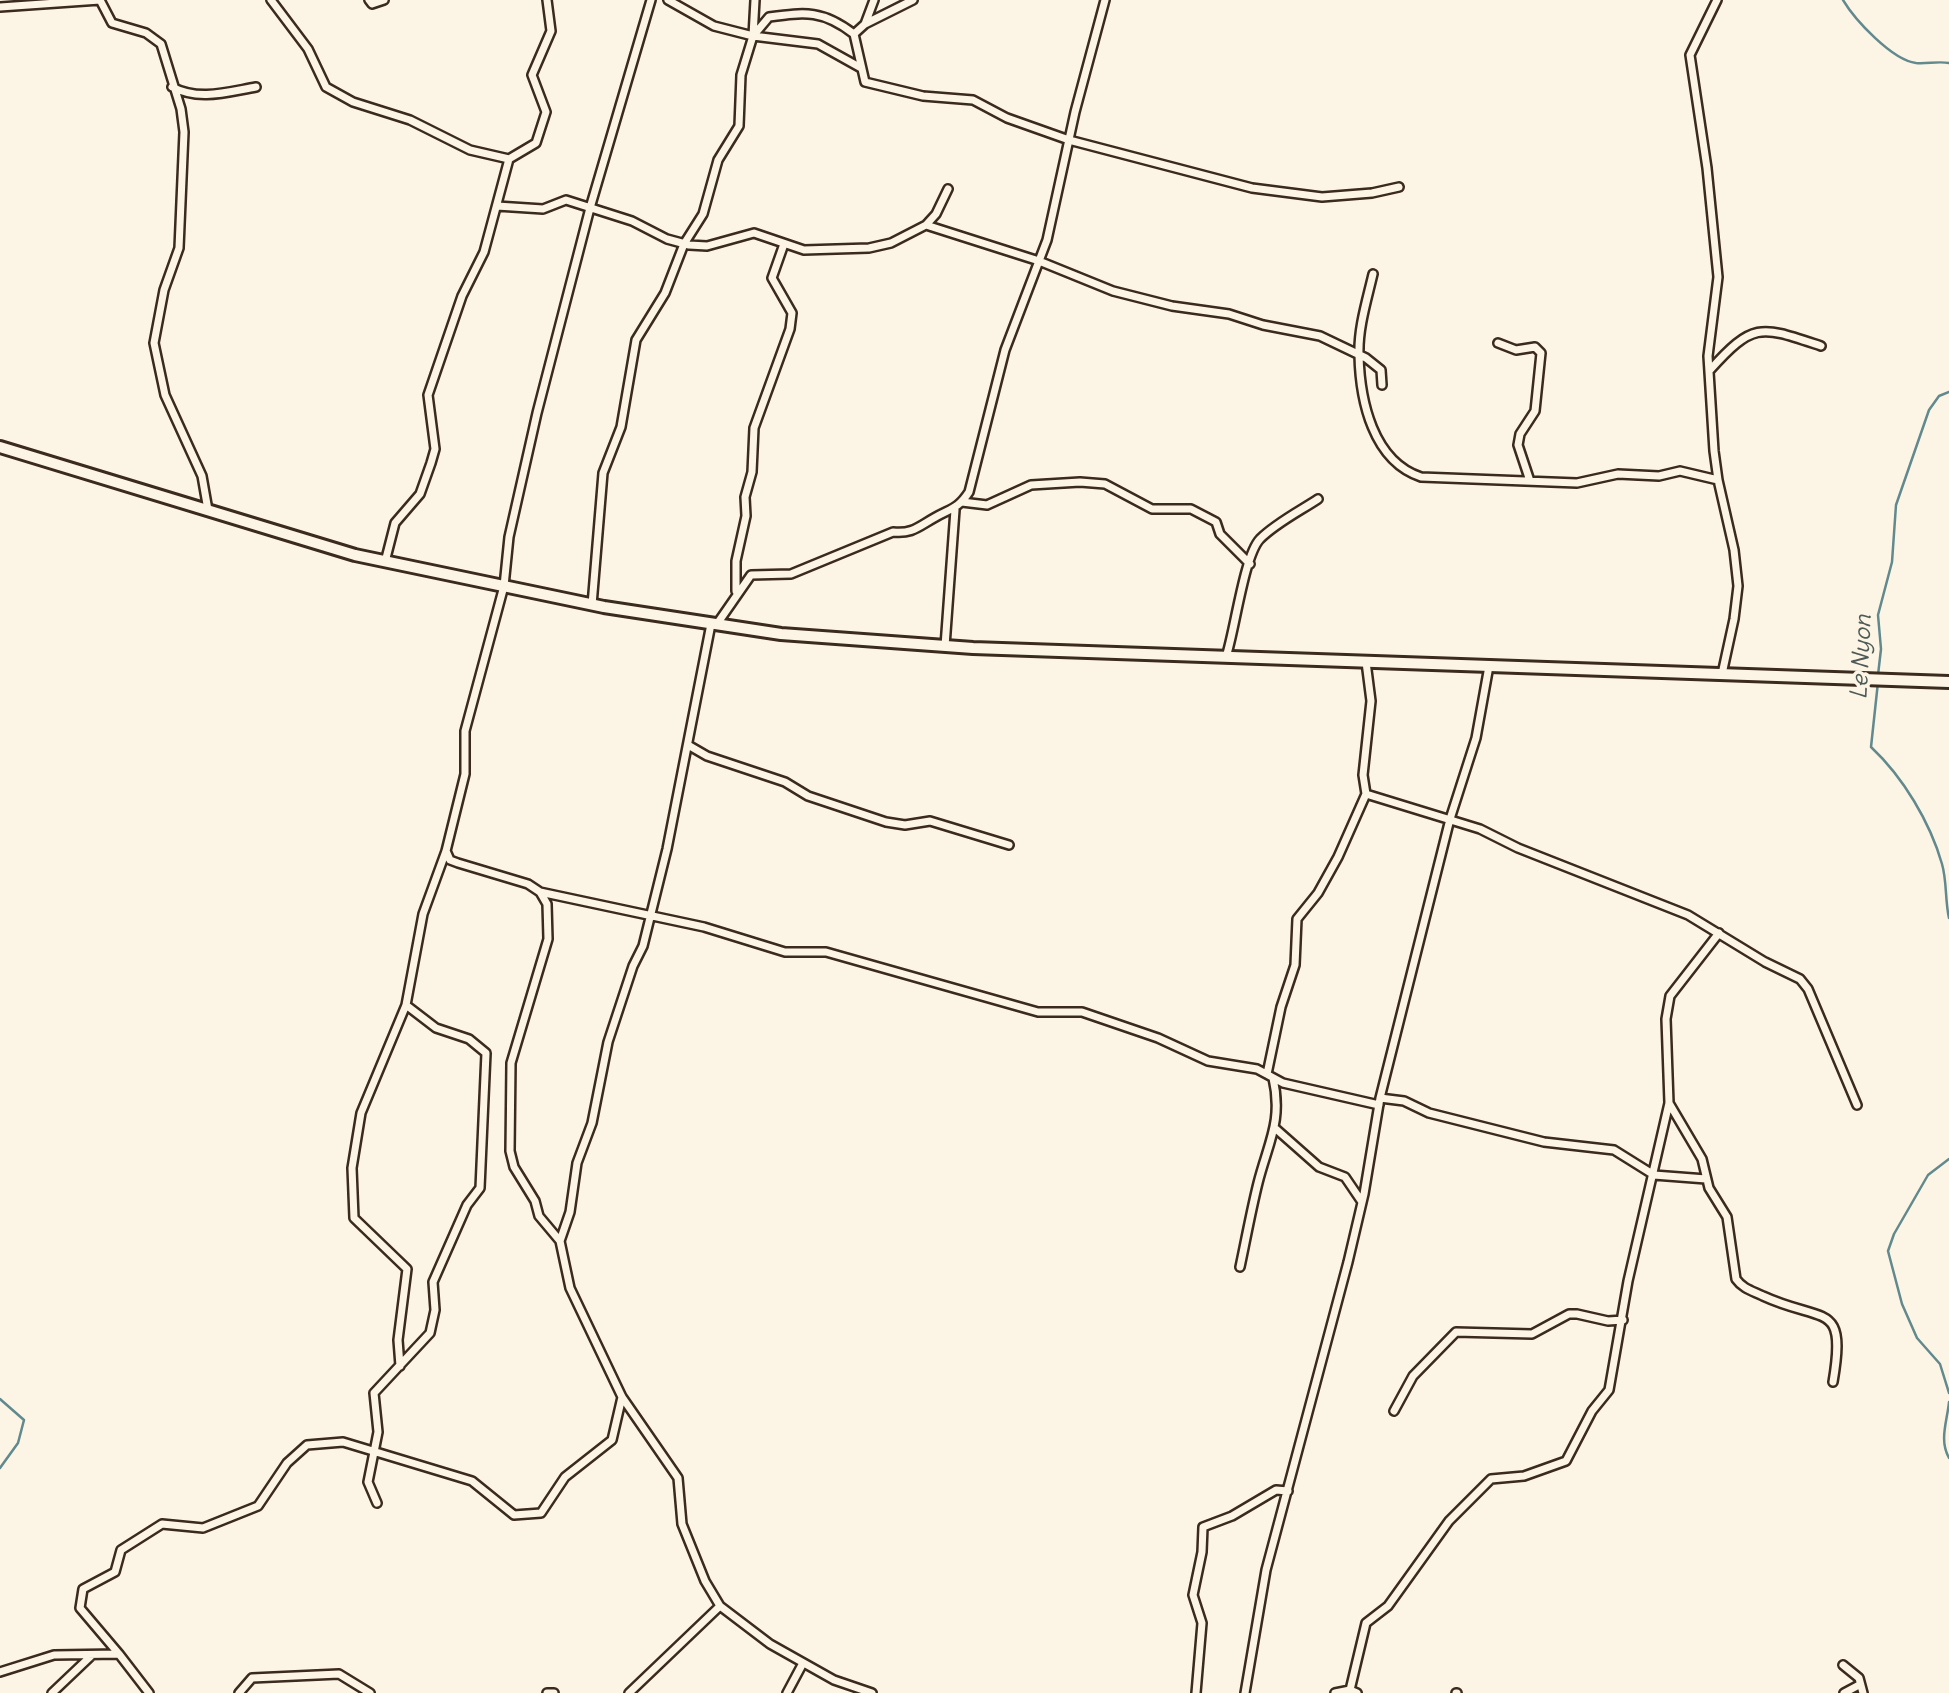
<!DOCTYPE html>
<html>
<head>
<meta charset="utf-8">
<style>
	body { margin:0 }
	canvas { display:block; background:#fcf5e5 }
</style>
</head>
<body>
<canvas width="1949" height="1693"></canvas>
<script>
const ctx = document.querySelector('canvas').getContext('2d');
ctx.lineJoin = 'round';
function strokePath(path, color, width, dash) { ctx.strokeStyle = color; ctx.lineWidth = width; ctx.lineCap = dash ? 'butt' : 'round'; ctx.setLineDash(dash || []); ctx.stroke(path); }
function write(font, color, halo, rows, align = 'center') {
  ctx.font = font + ' Delius,sans-serif'; ctx.lineWidth = 7; ctx.setLineDash([]); ctx.textBaseline = 'middle'; ctx.strokeStyle = halo; ctx.fillStyle = color; for (const [text, x, y, turn = 0] of rows) {
    ctx.save(); ctx.translate(x, y); ctx.rotate((+turn || 0) * Math.PI / 180); ctx.textAlign = isNaN(turn) ? turn : align; if (halo) ctx.strokeText(text, 0, 0); ctx.fillText(text, 0, 0); ctx.restore();
  }
}
const stream = new Path2D(`
	M1843 0C1855 20 1892 60 1916 63 1927 64 1938 61 1949 63
	M1878 675 1881 649 1878 615 1892 562 1896 505 1929 410 1939 396 1949 392
	M1878 682 1871 747C1903 777 1930 822 1942 864 1947 881 1945 901 1949 918
	M1949 1159 1928 1175 1894 1234 1888 1251 1902 1304 1917 1338 1940 1364 1949 1393
	M0 1399 24 1420 18 1443 0 1468
	M1949 1402C1947 1422 1939 1440 1949 1458`);
const minor = new Path2D(`
	M271 0 308 49 326 87 353 102 410 120 470 150 509 159
	M369 0 372 4 384 0
	M668 0 714 26 753 36 818 44 861 68
	M1717 0 1690 55 1707 168 1718 277 1708 356 1714 451 1718 480 1734 550 1738 586 1734 619 1722 674
	M0 7 100 0 112 23 146 33 161 44 181 109 184 132 179 248 164 290 154 343 165 395 202 476 208 510
	M865 24 913 0
	M854 34 865 82 923 96 973 100 1007 118 1069 140 1252 188 1322 197 1372 193 1399 187
	M753 36 769 17C806 12 823 10 854 34L865 24 874 0
	M172 87C199 101 227 92 256 87
	M497 206 543 209 566 200 632 221 667 239 689 245 707 246 754 233 804 250 869 248 891 243 926 225 936 214 948 189
	M926 225 1039 261 1113 291 1172 306 1229 314 1263 325 1320 336 1366 358 1381 370 1382 385
	M1373 274C1367 300 1358 328 1359 355 1360 401 1373 461 1421 477L1577 483 1618 474 1659 476 1680 471 1718 480
	M1498 343 1516 350 1535 347 1541 353 1535 411 1520 434 1518 445 1530 481
	M1710 370C1754 321 1761 326 1821 346
	M962 502 987 505 1031 485 1080 482 1105 484 1152 509H1191L1216 522 1220 534 1250 564
	M385 562 395 523 420 494 431 463 435 449 428 395 462 296 484 252 509 159 536 143 546 112 532 75 551 31 547 0
	M736 591V561L746 516 745 497 752 472 754 428 790 329 792 313 772 278 784 244
	M592 605 603 473 621 427 636 340 665 293 684 244 703 214 718 160 739 126 741 75 753 36 755 0
	M717 624 751 575 791 574 893 532C912 534 918 527 934 518 951 508 957 510 969 492L1005 350 1047 240 1075 112 1105 0
	M945 646 955 510
	M1226 657C1235 630 1244 556 1260 539 1276 523 1300 511 1318 499
	M688 745 707 756 785 782 808 796 886 822 905 825 930 821 1009 845
	M1366 794 1480 829 1518 848 1688 915 1765 962 1800 979 1808 989 1857 1105
	M446 851 450 860 458 863 528 884 540 892 547 904 548 939 511 1063 510 1151 514 1167 535 1201 539 1216 560 1241 570 1288 622 1397 678 1478 682 1524 705 1581 720 1606 770 1644 834 1680 872 1693
	M540 892 704 927 785 952H826L1038 1012H1082L1158 1038 1208 1061 1257 1069 1283 1083 1379 1105
	M1267 1074 1281 1007 1295 965 1297 919 1318 893 1338 857 1366 794 1363 775 1371 701 1366 662
	M1380 1098 1404 1101 1429 1113 1544 1142 1614 1150 1654 1175 1706 1179
	M1669 1103 1702 1159 1709 1188 1727 1217 1736 1279C1743 1289 1753 1291 1763 1296 1824 1324 1847 1300 1833 1382
	M1276 1129 1319 1167 1345 1177 1362 1202
	M560 1241 570 1212 577 1163 592 1123 608 1042 633 966 643 946 667 849 711 624
	M1240 1267C1246 1239 1251 1211 1258 1183 1268 1143 1283 1121 1273 1078
	M400 1366 398 1340 407 1269 354 1218 352 1168 361 1113 406 1005 423 914 446 851 465 774V731L504 586 509 537 537 413 590 208 651 0
	M1394 1411 1413 1376 1456 1332 1532 1334 1569 1314H1577L1608 1321 1623 1320
	M377 1503 368 1482 378 1432 374 1393 430 1333 435 1310 433 1282 467 1205 480 1188 486 1053 469 1039 436 1028 406 1005
	M119 1654 80 1608 83 1589 115 1572 121 1550 162 1524 203 1528 258 1506 287 1463 307 1445 343 1442 472 1481 514 1515 541 1513 565 1477 612 1440 622 1397
	M1843 1665 1859 1678 1863 1693
	M0 1672 54 1655 119 1654 149 1693
	M1350 1690 1366 1623 1388 1606 1449 1521 1491 1479 1524 1476 1566 1461 1592 1411 1609 1390 1628 1281 1669 1103 1666 1019 1670 996 1719 933
	M52 1693 92 1655
	M239 1693 252 1678 339 1674 370 1693
	M547 1693H554
	M629 1693 720 1606
	M787 1693 803 1663
	M1196 1693 1202 1623 1193 1595 1202 1552 1203 1527 1232 1516 1276 1490 1288 1491
	M1245 1693 1266 1570 1348 1262 1364 1194 1380 1098 1450 819 1476 738 1489 666
	M1335 1693 1350 1690 1357 1693
	M1456 1693H1457
	M1844 1693 1859 1685`);
const secondary = new Path2D(`
	M0 447 355 555 604 607 781 634 973 648 1949 682`);
const waterNames = [
	["Le Nyon",1862,657,-87]
];
strokePath(stream, '#61898e', 2.5);
strokePath(minor, '#3b2a1e', 12);
strokePath(secondary, '#3b2a1e', 16);
strokePath(minor, '#fcf5e5', 7);
strokePath(secondary, '#fcf5e5', 10);
write('italic 23px', '#4e5a56', '#fcf5e5', waterNames);
</script>
</body>
</html>
